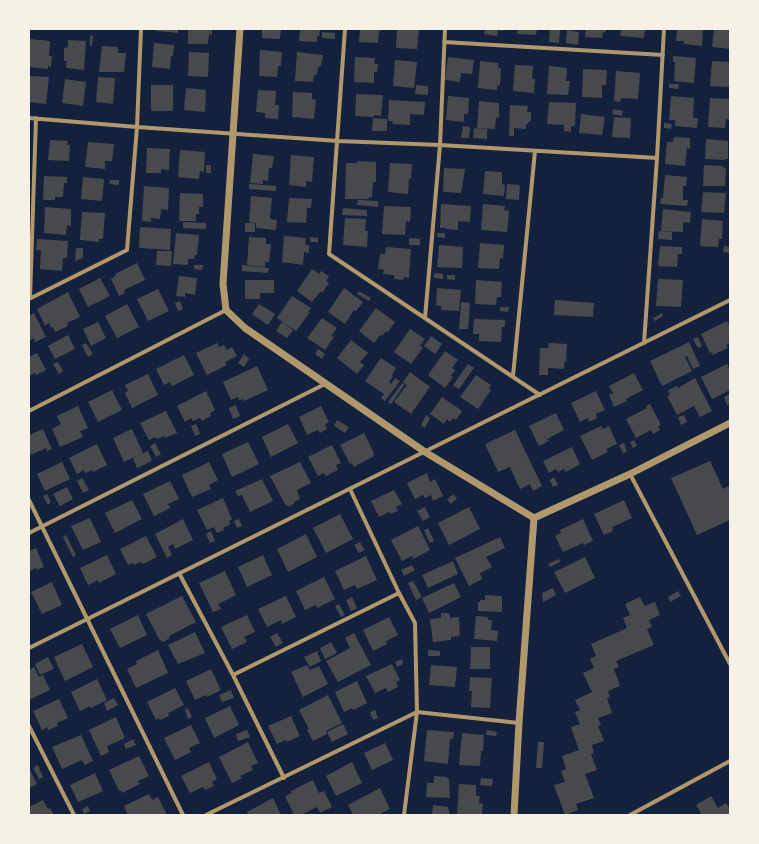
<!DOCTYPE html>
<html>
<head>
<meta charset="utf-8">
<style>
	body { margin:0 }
	#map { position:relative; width:759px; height:844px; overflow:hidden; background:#14213d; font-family:"Fira Sans",sans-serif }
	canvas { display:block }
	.frame { position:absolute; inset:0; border:30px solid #f6f1e7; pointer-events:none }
</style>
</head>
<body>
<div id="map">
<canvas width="759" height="844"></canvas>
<div class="frame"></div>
</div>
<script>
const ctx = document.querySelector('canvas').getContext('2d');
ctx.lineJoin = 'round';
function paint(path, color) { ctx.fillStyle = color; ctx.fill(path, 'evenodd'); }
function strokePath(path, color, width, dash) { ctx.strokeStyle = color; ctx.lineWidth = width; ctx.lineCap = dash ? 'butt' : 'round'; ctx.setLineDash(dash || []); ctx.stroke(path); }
const building = new Path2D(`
	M156 29H178V33L156 31Z
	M188 29H212V35L209 34 208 44H188Z
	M262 29H281L280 39 262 38Z
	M300 29H320L319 36H317V42L299 41Z
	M360 29H381V31H379L378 43 359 42Z
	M397 29H419L417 49 396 48Z
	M485 29H504L503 31 498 30 497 36 484 34Z
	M518 29H537L536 35 517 34Z
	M550 29H560L559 43 549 42Z
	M586 29H606V32H603L602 38 585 37Z
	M621 29H645L644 38 620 36Z
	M677 29H703L702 46 684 44V41H676Z
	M714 29H730V49L712 47Z
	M567 30 579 32 578 45 566 43Z
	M322 32 335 33V39L322 38Z
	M93 35 92 46H90V36Z
	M30 39 50 41 49 56H52L51 67 48 66V69L29 67Z
	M68 40 86 41 84 70 66 68 67 61H64V48L68 47Z
	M154 43 174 45 173 56H171L170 69 152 67Z
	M102 46 118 47V53H126L124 72H99Z
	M260 50 282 52 281 66H278L277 77 259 76Z
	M189 52 209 53 208 77 188 76Z
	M297 52 323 55 321 66 318 67 317 75H314L313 82 295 81Z
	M673 56 696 58 694 83 674 81 675 62H673Z
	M355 57 375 58 374 64H378L377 72H374V83L354 82Z
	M448 57 474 60 472 74 461 73 460 82 445 80Z
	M395 60 417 62 414 88 393 86Z
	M480 61 498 63V68H501L500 85 497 86V90L478 88Z
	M712 61 730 62 729 87 710 86Z
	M515 65 533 66 532 79H535L534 93 513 91Z
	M549 66 567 68 566 81H570L568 95 547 94Z
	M583 69 607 70 606 85H602V98L582 97Z
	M616 71 640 73 638 99 621 98 620 102 614 101Z
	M29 76 49 77 46 104 29 102Z
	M98 77 115 78 113 104 96 102Z
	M65 79 86 82 83 106 62 103Z
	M669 84H679L678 89 669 88Z
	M151 85H173V111H151Z
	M416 85 428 86V95L415 94Z
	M186 88 206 90 205 112 184 110Z
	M258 90 276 91 275 105H279L278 119 265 118V113L256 112Z
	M293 92 312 93V99L316 100 314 119 292 117Z
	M356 94 383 95 381 116 374 115V117L355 116Z
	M448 96 469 98 468 114H464V122L446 120Z
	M671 96 694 98 693 118H698L697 128 675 126V120H669Z
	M710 98 730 99V120L726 119 725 128 708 127Z
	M389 100 425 102 424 115 410 114V125L392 124 393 121H388Z
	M479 101 499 103V118L496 117 495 129 477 128Z
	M549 102 576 103 575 126H571V132L564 131V125L547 124Z
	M510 105 528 106 527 112H531V120L526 125V129L514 128V136H509Z
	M613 109 623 111 622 116 612 114Z
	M581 114 605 117 602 135 579 133Z
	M614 117 631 118 630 138 612 137Z
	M373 118 387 119V131H372Z
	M664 123 672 124 671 129 664 128Z
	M463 126 470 127 469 138H461Z
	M474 128 487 129V139L473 138Z
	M674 137 690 138V149L687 148 685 166 665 164 667 142H673Z
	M706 139 728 141V159H725V160L705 159Z
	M50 140 68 141 67 145H70L69 161 48 160Z
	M88 142 114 144 112 161H105V169L85 167Z
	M147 148 170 149 169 170 161 169V173H146Z
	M180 150 205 152 204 172 200 171 199 179 178 177Z
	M253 154 274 156 272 168H269L268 181 263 180V184L250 183Z
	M291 155 314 157 312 182 306 181V187L289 185Z
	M357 161 376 162V182H373L372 197H369V199H345L346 163H357Z
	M390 163 412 164 411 178 409 179 408 194 388 192Z
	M206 165H211V173H206Z
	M704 165 722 166V167L726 168 725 186H703Z
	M444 168 465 169 461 193 443 192Z
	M485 171 502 172V184L505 185 504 196 483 194Z
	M665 175 687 177 686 186H683V200H688L687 206 660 204 661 198H663Z
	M44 176 67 177V183H64L63 197H55V200H43Z
	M83 177 104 179 102 201 81 199Z
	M110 180H119V185L109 184Z
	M249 184 276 186V191L249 189Z
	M507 184 520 185 519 200 506 199Z
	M144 186 169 188 168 210 161 209 160 219 151 218V222L142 221Z
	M703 192 726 193 724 213 701 212Z
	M180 193 203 194V207H199V214H196V221H179Z
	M251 196 272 198 270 219 277 220 276 230 256 228V223L249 222Z
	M289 198 312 199 311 208H307L306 223 287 222Z
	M358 200 378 201V207L357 205Z
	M441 204 471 206 470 222 458 221V230L446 229V228H440Z
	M483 204 505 206 504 210 509 211 507 232 481 230Z
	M384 206 411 207 410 222 406 221 405 235 382 234Z
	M45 207 71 209V226L67 225 66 235 44 233Z
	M343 208 367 210V216L342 215Z
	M663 209 691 212 690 223 683 222V232L661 231Z
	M82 212 105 213 103 239H99V242L80 240Z
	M345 218 366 219 365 231H368L367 247 343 245Z
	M702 219 723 221 722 239H719L718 247 700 246Z
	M183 222 206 223V229L183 228Z
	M245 223H255V232H245Z
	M140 227 171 229 170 250 139 248Z
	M659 231 672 232V240L658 239Z
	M176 233 199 235 197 255H195L194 259H188V265L173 264Z
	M437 233H445V238L437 237Z
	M284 236 306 238 305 245H309V253L304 252 303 265 282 262Z
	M249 237 266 238V244H271L269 262H265V267L247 265Z
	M310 237 318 238V242H310Z
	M409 238 420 239V245H409Z
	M37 239 68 241 67 258H63L62 271 40 269 41 250H36Z
	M480 243 504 245 503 259 500 258 499 269 478 268Z
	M439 245 463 247 462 268 437 267Z
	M660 246 682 247V254H678L677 267 658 266Z
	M724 246 730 247V253L723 252Z
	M386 247 411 249 409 278 404 277 403 280 394 279V275L383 274 384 270 378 269 380 254H385Z
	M76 248H83V258L75 261Z
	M157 251H172L171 266 156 265Z
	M137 263 145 280 124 290 125 293 119 296 111 279 116 276 115 274Z
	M194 265H203L202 270 194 269Z
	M242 265 269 268 268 273 242 271Z
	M312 269 319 274 321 271 329 276 326 281 329 283 322 293 321 291 312 302 297 291Z
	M434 273 443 274V279L434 278Z
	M447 275H455V280L447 279Z
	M179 276 197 278 195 295 185 293V297L176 296Z
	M100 278 110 296 88 307 79 289Z
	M658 279 683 280 681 307 656 306Z
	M245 280H274V293H260V299H245Z
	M476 280 502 282 501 297H497L496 305 475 304Z
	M344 288 363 302 356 311 354 310 345 324 328 312Z
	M437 288 461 290 459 311 441 310V306L436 305Z
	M158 289 169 311 148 321 137 299Z
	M359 291 371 298 369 301 357 294Z
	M68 292 80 317 67 323 68 326 55 332 53 327 51 328 49 323 45 326 37 309Z
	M292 296 311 308 308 312H310L296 331 277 318Z
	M555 300 594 303 593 317 554 315Z
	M180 301 183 309 178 311 175 303Z
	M461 302 470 303 468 329H459Z
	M127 304 139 327 117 338 105 316Z
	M259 304 275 314 268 325 252 314Z
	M500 307H509L508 312 500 311Z
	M376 308 395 322 388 332 386 331 382 336 380 335 374 343 359 331Z
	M34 313 46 337 35 342 34 338 29 341V316Z
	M662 313 663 316 655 321 653 318Z
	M322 318 337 328 331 336 334 337 325 350 307 338Z
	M474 319 505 320V327H502L501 342 479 341V334H473Z
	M727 321 730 327V343L726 345 728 348 713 355 712 352 710 353 701 334Z
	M98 322 106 338 91 346 83 329Z
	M282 322 293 330 287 338 276 331Z
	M410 329 425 339 420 346 423 348 411 364 394 352Z
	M68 335 75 349 55 359 48 346Z
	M431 336 442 344 435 354 424 346Z
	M698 337 702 346 698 348 693 339Z
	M351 340 368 353 360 362 364 365 357 374 337 358Z
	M689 342 700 366 693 369 687 356 685 357 692 371 662 386 650 361Z
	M86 343 93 354 88 357 82 345Z
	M217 343 219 347 224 345 227 350 232 347 237 356 225 362 227 365 207 375 196 353Z
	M549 343 567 344 566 362H564V369L548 368V375H539L540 348H548Z
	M318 349 325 354 322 359 315 354Z
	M445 351 458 360 452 368 455 370 451 376 453 377 445 388 428 375Z
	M37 353 46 370 36 375 35 373 29 376V357Z
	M244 354 249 359 244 367 238 363Z
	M184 355 194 375 172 386 170 382 164 385 156 369Z
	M381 358 396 368 392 375 393 376 389 382 391 384 395 378 400 381 385 401 381 398 384 394 365 381Z
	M58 362 63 371 59 374 53 364Z
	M468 364 474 368 459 389 453 385Z
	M727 364 730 370V390L712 399 701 377Z
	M257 366 268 390 244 401 243 399 239 400 238 397 231 400 223 382Z
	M410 372 430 387 411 414 394 402 407 385 403 382Z
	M634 373 643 390 626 399 627 401 614 407 609 395 613 393 609 386Z
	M148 374 158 395 132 408 125 393 128 391 125 385Z
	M476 375 491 385 489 389 491 390 478 409 460 397Z
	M695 378 712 411 700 417 694 406 677 415 667 396 670 395 668 390 677 386 678 388Z
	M402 383 405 384 391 404 388 402Z
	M112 390 122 410 98 422 88 402Z
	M206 391 215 410 210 413 211 416 202 421 200 418 193 421 191 418 185 422 177 406Z
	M596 391 605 410 596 414 597 418 589 422 588 418 580 422 571 403Z
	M730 394V404L727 405 724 397Z
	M442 397 462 411 456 420 453 418 450 422 447 419 444 424 430 414Z
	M650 404 661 425 658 427 660 430 653 434 651 430 636 438 626 419 647 408 646 406Z
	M236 405 240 416 233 419 229 408Z
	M78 406 88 428 80 431 83 437 60 447 52 429 61 424 57 416Z
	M321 406 329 422 325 424 327 429 320 433 318 430 307 435 299 417Z
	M166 411 177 433 165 438 164 436 157 439 155 437 149 440 140 423Z
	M556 413 564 430 547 439 549 441 539 446 529 426Z
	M426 415 430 418 425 428 421 425Z
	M684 415 687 422 681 425 678 417Z
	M337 420 349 427 345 433 334 426Z
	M196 424 200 434 195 436 191 426Z
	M288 424 298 443 271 457 262 437Z
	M601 426 603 429 609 426 617 444 606 449 608 452 592 460 580 436Z
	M43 429 52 449 47 451 46 448 31 455 29 450V435Z
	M132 429 143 453 124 462 113 438Z
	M515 430 542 486 533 491 530 484 520 489 510 467 498 472 485 444Z
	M364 433 374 453 373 454 374 456 354 467 352 463 350 464 340 445Z
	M634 440 637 446 633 448 630 442Z
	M248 442 259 464 232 477 222 454Z
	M155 443 161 454 156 457 150 446Z
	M624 443 627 452 623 453 619 445Z
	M97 444 107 465 93 472 92 470 85 473 84 470 77 474 69 458Z
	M332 445 341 463 336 465 338 470 326 476 324 473 318 476 308 457Z
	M572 447 580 464 566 472 564 469 558 472 556 469 549 473 543 461Z
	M148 451 152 461 137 468 133 458Z
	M710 461 723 489 730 485V520L697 535 671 478Z
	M62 462 70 479 45 491 37 474Z
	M209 462 218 480 209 485 211 489 192 497 182 475Z
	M300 462 311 483 297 490 300 499 294 502 295 503 289 507 288 505 286 506 270 476Z
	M427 473 430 482 435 479 443 496 433 501 431 495 425 498 423 495 415 499 407 483Z
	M554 477 558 485 553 487 550 480Z
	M82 478 89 490 83 493 77 481Z
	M262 479 273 501 250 512 242 495 238 496 235 491Z
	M170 481 179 499 168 504 170 508 154 516 143 494Z
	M67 487 73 499 60 506 53 494Z
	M394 490 402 504 396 507 398 511 390 514 389 512 379 517 371 501Z
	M47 494 51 502 48 505 43 496Z
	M453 494 457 498 451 504 447 500Z
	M223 498 232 519 229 521 231 524 223 528 224 530 217 533 214 527 207 530 197 510Z
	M132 500 142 519 115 533 105 513Z
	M624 500 632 518 612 527 613 531 604 535 594 514Z
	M425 507 430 517 423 521 417 511Z
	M469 507 480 529 449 545 438 523Z
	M340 514 353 539 326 553 313 528Z
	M90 518 101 542 83 550 71 526Z
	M183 519 193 540 175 549 173 544 168 547 172 555 167 558 155 534Z
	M239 519 242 526 237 528 234 521Z
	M583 519 593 541 584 545 583 543 563 552 555 536 561 533 560 530Z
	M418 526 430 550 413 559 412 556 402 561 391 540Z
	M428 528 434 541 430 543 424 530Z
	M211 531 215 541 210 543 206 534Z
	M306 534 317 557 288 572 277 549Z
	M66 535 76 555 73 557 63 537Z
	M146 536 157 557 143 564 141 562 134 565 133 563 128 565 120 549Z
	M500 537 505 548 486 557 492 567 480 573 482 579 469 586 455 558Z
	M360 542 365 550 359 553 354 545Z
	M36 548 44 567 37 570 36 568 29 571V551Z
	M107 555 116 574 99 583 98 580 88 585 80 568Z
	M263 555 272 575 247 587 238 567Z
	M366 556 377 580 357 589 355 585 344 590 335 571Z
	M585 557 595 578 565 593 554 572Z
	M559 559 560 562 550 567 548 564Z
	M453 561 458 574 428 588 422 575Z
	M412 565 415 570 404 576 401 570Z
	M225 571 236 595 218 604 221 609 213 612 199 583Z
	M324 577 335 599 317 608 316 605 305 610 296 591Z
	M413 581 422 597 416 600 408 583Z
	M52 582 62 605 42 614 31 592Z
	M454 583 461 597 429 613 422 598Z
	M553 588 556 595 543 602 542 593Z
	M678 591 681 596 670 602 668 597Z
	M485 595 502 596V612L478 611V602H480V600H485Z
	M182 596 196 622 169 636 170 638 163 642 161 640 160 641 146 614Z
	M286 596 296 617 282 624 281 620 267 627 258 609Z
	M352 597 357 608 351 611 346 600Z
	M640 597 645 606 655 602 660 615 649 620 652 627 647 629 654 645 616 661 619 667 614 669 620 686 608 691 610 697 607 698 612 713 598 718 601 725 598 726 604 741 592 745 594 753 591 754 597 770 585 774 594 798 576 804 578 810 565 815 554 785 565 782 561 771 566 769 562 756 579 750 571 727 580 724 575 712 580 710 575 700 592 692 583 673 594 668 590 659 596 656 591 644 627 628 623 618 630 615 625 604Z
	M339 604 345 615 341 617 335 606Z
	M441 613H449L450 618 459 617 460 636 451 637V640L433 642 430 619 441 618Z
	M138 615 147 635 120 648 110 629Z
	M247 615 255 632 244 637 247 642 232 649 221 627Z
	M476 616 488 617V620H492L491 630 498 631 497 641 474 639Z
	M389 617 398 635 386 641 387 644 373 651 363 630Z
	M195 632 205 653 178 664 168 645Z
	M277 633 283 643 276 647 270 637Z
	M354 633 371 665 338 682 326 661 350 648 345 638Z
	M331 642 337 653 325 659 320 648Z
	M82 644 93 667 65 681 54 657Z
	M471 647H490V669H470Z
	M158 650 168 673 136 688 127 669 137 664 136 661Z
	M428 650 440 651V656H428Z
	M317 651 321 661 310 667 304 657Z
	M48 657 54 669 40 675 35 664Z
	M402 659 403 664 397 667 395 662Z
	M392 664 400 680 396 682 398 687 388 692 386 688 375 693 366 676Z
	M307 665 310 670 319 666 328 684 303 697 291 672Z
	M431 665 457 667 455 687 429 685Z
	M34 667 39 677 43 675 50 690 29 700V670Z
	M211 669 221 690 207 697 206 695 195 700 186 681Z
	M470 677 492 678 490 708 471 707 472 691H469Z
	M97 679 107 700 91 708 90 706 80 711 71 692Z
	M357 681 367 703 353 710 352 708 344 712 335 692Z
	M175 688 184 705 168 713 169 716 160 720 159 718 156 720 147 702Z
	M231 690 234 698 222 702 219 695Z
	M328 695 342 723 326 731 327 734 313 741 307 730 309 729 299 710Z
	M114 698 118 705 107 711 104 703Z
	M59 699 68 718 57 723 58 726 48 730 47 727 42 730 33 711Z
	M230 706 239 725 214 738 205 718Z
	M188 708 192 717 188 719 185 710Z
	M375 710 378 718 373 720 370 712Z
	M291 716 300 736 287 742 286 740 277 744 268 726Z
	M116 717 125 738 107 746 109 752 101 756 89 730Z
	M343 724 348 734 332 742 327 732Z
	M191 725 200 743 189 748 191 752 175 760 164 738Z
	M247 730 250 737 238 741 236 734Z
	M427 730 454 732 453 739H450L448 764 424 761Z
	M487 730 497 732 496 736 486 735Z
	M462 733 484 735 483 751H481L480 766 459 765Z
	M81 735 93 761 85 765 82 760 62 769 52 747Z
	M133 739 136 745 126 749 124 744Z
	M248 742 258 763 251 766 253 770 240 776 242 778 232 783 219 757Z
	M538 742H544L542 768H536Z
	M385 743 393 760 372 770 364 753Z
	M139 756 149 776 138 781 140 784 122 793 121 790 119 791 109 770Z
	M209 762 217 779 212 782 214 786 205 790 203 787 190 793 181 776Z
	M352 762 362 783 336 796 326 776Z
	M38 765 43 777 39 779 33 768Z
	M29 768 37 784 29 788Z
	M95 773 103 791 78 802 70 785Z
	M434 776 447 777V778L449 779 450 798 426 797 427 783H434Z
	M481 778 493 779 492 786 480 785Z
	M313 780 319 793 324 791 332 807 320 813 317 807 301 815H294L285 796 292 793 291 791Z
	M459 784 476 785V796H480L479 803 483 804 482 815H457Z
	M380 788 390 809 378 815H353L348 805Z
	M149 794 152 800 158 797 167 815H128L124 806Z
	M711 796 718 808 726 803 730 809V815H702L696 805Z
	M273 798 281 815H248L247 812Z
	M43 800 48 809 50 808 54 815H29V807Z
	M433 805 448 807 450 815H432Z
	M88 806 90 811 84 814 82 809Z`);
const minor = new Path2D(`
	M345 29 329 254 540 395
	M444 42 663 55
	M29 118 137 127 338 141 440 145 657 158
	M30 298 36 118
	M29 299 127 250 137 127 141 29
	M425 318 440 145 445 29
	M644 343 657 158 664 29
	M513 376 535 151
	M29 411 226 310
	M630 474 730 664
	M350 489 399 593 415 623 417 712 404 815
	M29 500 183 815
	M29 533 325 384
	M179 573 233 675 284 778
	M29 648 730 300
	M233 675 399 593
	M29 726 74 815
	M206 815 417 712 519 723
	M630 815 730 761`);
const tertiary = new Path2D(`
	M240 29 223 284 226 310 245 328 425 452 534 518
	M534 518 630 474 730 423
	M514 815 519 723 534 518`);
paint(building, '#48494c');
strokePath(minor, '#b1986c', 4);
strokePath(tertiary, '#b1986c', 7);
</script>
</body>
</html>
